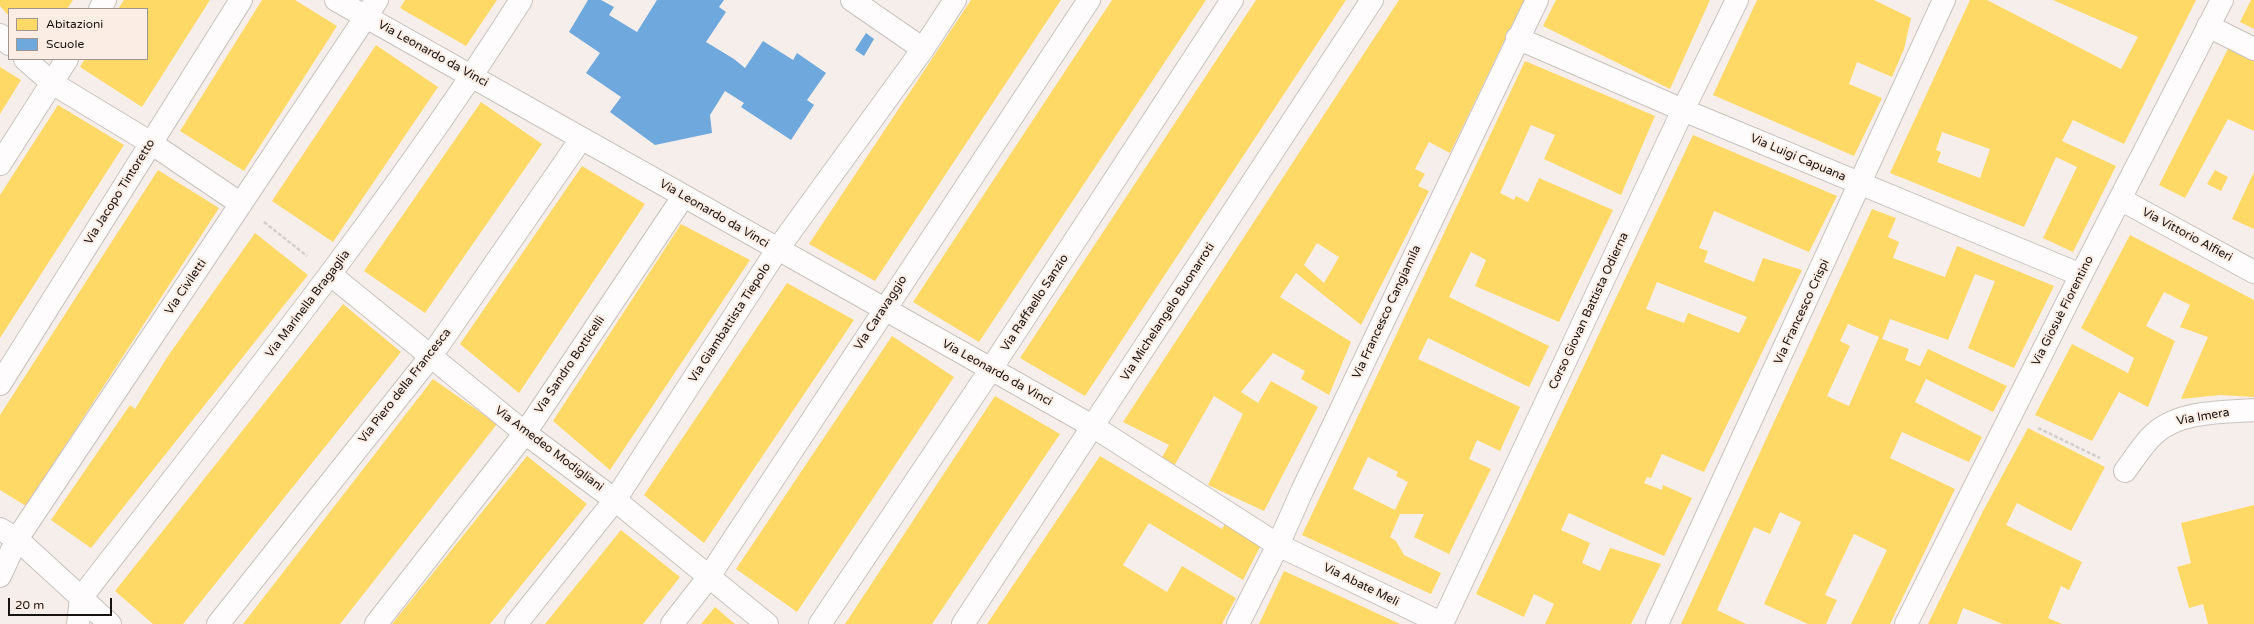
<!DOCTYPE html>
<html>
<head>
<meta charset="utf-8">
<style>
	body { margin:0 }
	#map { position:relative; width:2254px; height:624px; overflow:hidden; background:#f6eeea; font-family:"Varela Round",sans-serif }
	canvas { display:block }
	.legend { position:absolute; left:8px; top:8px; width:140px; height:52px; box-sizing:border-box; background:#fcede4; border:1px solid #a1968f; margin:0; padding:5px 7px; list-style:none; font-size:12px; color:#181310 }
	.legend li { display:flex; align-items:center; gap:8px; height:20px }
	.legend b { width:20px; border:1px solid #a1968f }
	.scale { position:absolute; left:8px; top:598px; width:104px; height:18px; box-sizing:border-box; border:2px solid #181310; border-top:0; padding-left:5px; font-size:12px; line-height:14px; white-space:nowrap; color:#181310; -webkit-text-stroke:3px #fcede4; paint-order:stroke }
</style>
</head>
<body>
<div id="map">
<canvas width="2254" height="624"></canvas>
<ul class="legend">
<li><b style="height:11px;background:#ffd966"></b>Abitazioni</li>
<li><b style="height:11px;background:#6fa8dc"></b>Scuole</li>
</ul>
<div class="scale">20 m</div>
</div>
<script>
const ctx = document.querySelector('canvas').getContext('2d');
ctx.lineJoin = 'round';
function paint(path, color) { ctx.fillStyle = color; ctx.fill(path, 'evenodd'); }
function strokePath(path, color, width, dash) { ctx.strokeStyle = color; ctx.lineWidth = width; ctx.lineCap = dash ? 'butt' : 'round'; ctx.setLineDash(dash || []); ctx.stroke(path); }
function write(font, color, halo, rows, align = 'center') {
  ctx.font = font + ' "Varela Round",sans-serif'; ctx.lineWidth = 4; ctx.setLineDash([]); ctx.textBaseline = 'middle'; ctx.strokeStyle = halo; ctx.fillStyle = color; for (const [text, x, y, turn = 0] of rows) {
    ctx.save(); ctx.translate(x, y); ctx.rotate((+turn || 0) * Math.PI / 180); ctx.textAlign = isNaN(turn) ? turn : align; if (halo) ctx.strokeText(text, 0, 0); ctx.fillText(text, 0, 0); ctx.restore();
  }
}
const homes = new Path2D(`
	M0 0H73L67 9H9V16L0 6Z
	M124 0H210L142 107 80 67 85 59H147V9H118Z
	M262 0H295L337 26 244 171 180 131Z
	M405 0H497L466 46 400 8Z
	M971 0H1061L875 281 809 244Z
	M1112 0H1206L979 342 913 302Z
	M1256 0H1346L1085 396 1020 358Z
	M1399 0H1524L1450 153 1429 142 1415 169 1425 174 1418 186 1429 191 1361 325 1296 273 1280 297 1351 342 1329 395 1301 379 1305 371 1273 353 1241 392 1258 403 1271 381 1318 407 1264 511 1208 485 1243 414 1214 396 1173 468 1160 461 1169 445 1123 422ZM1317 243 1339 257 1324 283 1304 265Z
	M1556 0H1710L1670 89 1543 26Z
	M1757 0H1874L1911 18 1904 49 1892 77 1857 62 1849 84 1882 98 1854 156 1713 95Z
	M1970 0H1987L2121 69 2138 37 2053 0H2196L2124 144 2073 120 2062 141 2116 166 2073 252 2043 238 2077 167 2056 157 2024 227 1890 173ZM1942 132 1990 149 1980 178 1937 162 1941 152 1936 150Z
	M2251 0H2254V29L2240 22Z
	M376 45 438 87 333 242 272 201Z
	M2229 47 2254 59V131L2228 119 2185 198 2159 185Z
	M1525 61 1655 116 1621 195 1544 159 1555 135 1531 125 1500 193 1514 200 1516 196 1528 202 1539 178 1613 210 1559 322 1475 286 1486 260 1471 252 1449 297 1549 346 1529 387 1428 338 1418 359 1520 407 1500 451 1477 440 1469 459 1491 469 1449 554 1414 537 1424 514H1400L1390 537 1396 541 1404 555 1441 573 1431 594 1302 535ZM1368 457 1398 472 1396 476 1408 482 1395 510 1353 489Z
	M0 67 21 80 0 114Z
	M481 102 542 144 425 313 364 271Z
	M58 105 124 145 0 338V195Z
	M1693 135 1837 196 1809 252 1714 211 1699 248 1708 251 1704 262 1754 282 1763 258 1802 270 1704 472 1662 454 1651 478 1647 477 1644 483 1662 490 1663 485 1692 498 1664 556 1569 513 1561 530 1590 543 1582 563 1600 571 1610 548 1661 564 1631 624H1545L1554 604 1534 594 1524 617 1476 594ZM1657 282 1747 317 1739 333 1688 313 1684 323 1646 309Z
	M582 166 645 204 519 393 460 344Z
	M158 170 219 208 26 506 0 490V415Z
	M2215 170 2228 177 2221 191 2207 184Z
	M2254 172V229L2232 219Z
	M1872 209 1896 218 1888 237 1899 242 1893 258 1945 277 1957 246 2054 286 2014 368 1968 348 1995 281 1991 280 1975 274 1948 340 1890 319 1882 339 1909 349 1905 360 1920 366 1928 349 2007 386 1993 412 1926 379 1915 402 1982 437 1969 462 1902 432 1890 458 1955 489 1890 624H1851L1887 550 1854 534 1825 595 1837 600 1826 624H1808L1764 604 1801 522 1780 512 1770 534 1754 527 1717 610 1746 624H1681ZM1848 324 1879 337 1849 406 1827 396 1850 346 1840 341Z
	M681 224 750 260 610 470 553 421Z
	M255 233 308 275 91 548 51 520 130 405 135 409 168 356Z
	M2130 235 2254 300V397L2220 395 2181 399 2208 337 2180 327 2190 305 2164 292 2146 326 2175 341 2148 407 2119 392 2092 441 2035 415 2072 344 2128 373 2134 358 2081 328Z
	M787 283 854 320 704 543 644 495Z
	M343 304 401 352 183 624H153L115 591Z
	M892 336 954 377 797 612 736 569Z
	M433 379 497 424 340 624H243Z
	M995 396 1060 434 932 624H845Z
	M2028 428 2105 467 2071 531 2017 503 2006 525 2082 562 2069 590 2061 586 2048 618 2062 624H2003L1963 608 1957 624H1928L1982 513Z
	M527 456 587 504 490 624H392Z
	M1100 456 1222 529 1227 521 1262 543 1243 580 1149 523 1123 565 1167 592 1182 566 1236 598 1222 624H987Z
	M2254 505V624H2208L2203 604 2189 608 2177 567 2191 563 2181 523Z
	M621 530 680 577 643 624H545Z
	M1284 571 1344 598 1400 624H1259Z
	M715 607 735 624H701Z`);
const schools = new Path2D(`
	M588 0H601L614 7 609 15 637 32 657 0H724L719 7 726 12 706 42 734 59 745 68 763 41 793 60 797 53 826 73 807 100 814 105 791 140 741 107 744 103 725 91 710 115 712 133 655 145 610 112 621 97 586 73 600 53 569 32Z
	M866 33 874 39 864 56 855 50Z`);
const path = new Path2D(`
	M264 222 307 256
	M2038 428 2100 458`);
const minor = new Path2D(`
	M336 0 1094 427 1278 545 1443 624
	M852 0 923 49
	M100 9 105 0
	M2208 26 2254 49
	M0 35 9 44
	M1517 38 1683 110 2081 275
	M25 59 52 83 151 143 241 204
	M0 164 67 59
	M2120 199 2254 272
	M331 275 525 433 615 500 767 624
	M0 384 241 0
	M2125 471C2134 459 2143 444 2154 434 2179 411 2222 412 2254 410
	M0 529 17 539 110 624
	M0 576 17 539 377 0
	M78 624 81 598C232 402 388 209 521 0
	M218 624 431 356 581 139
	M376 624 525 433 683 197
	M516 624 615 500 777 250 923 49 955 0
	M672 624 708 578 1089 0
	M820 624 991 369 1232 0
	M963 624 1372 0
	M1238 624 1278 545 1302 491 1537 0
	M1906 624 2081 275 2222 0`);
const secondary = new Path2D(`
	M1442 624 1683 110 1737 0
	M1657 624 1944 0`);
const streetNames = [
	["Via Leonardo da Vinci",433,54,29],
	["Via Luigi Capuana",1798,158,23],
	["Via Jacopo Tintoretto",120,192,-58],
	["Via Leonardo da Vinci",714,214,30],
	["Via Vittorio Alfieri",2187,235,28],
	["Via Civiletti",186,287,-56],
	["Via Raffaello Sanzio",1035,303,-57],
	["Via Marinella Bragaglia",308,304,-53],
	["Corso Giovan Battista Odierna",1589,311,-65],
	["Via Giosuè Fiorentino",2063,311,-63],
	["Via Michelangelo Buonarroti",1168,312,-57],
	["Via Francesco Cangiamila",1387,312,-65],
	["Via Francesco Crispi",1802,312,-65],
	["Via Caravaggio",881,313,-57],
	["Via Giambattista Tiepolo",730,323,-57],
	["Via Sandro Botticelli",570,365,-56],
	["Via Leonardo da Vinci",997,373,29],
	["Via Piero della Francesca",405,386,-52],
	["Via Imera",2203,417,-10],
	["Via Amedeo Modigliani",549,449,37],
	["Via Abate Meli",1361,585,26]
];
paint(homes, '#ffd966');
paint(schools, '#6fa8dc');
strokePath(minor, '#c8c2bf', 24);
strokePath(secondary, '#c8c2bf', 24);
strokePath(path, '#d2cfcd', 2.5, [4, 2]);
strokePath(minor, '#fefcfc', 22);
strokePath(secondary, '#fefcfc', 22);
write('12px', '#181310', '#fcede4', streetNames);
</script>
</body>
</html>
